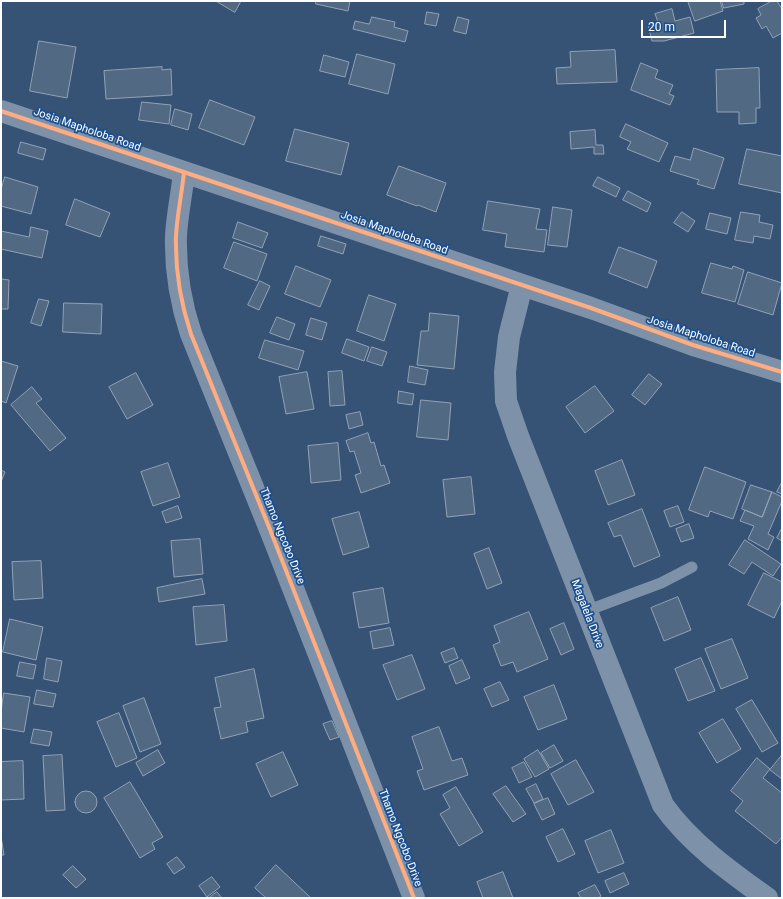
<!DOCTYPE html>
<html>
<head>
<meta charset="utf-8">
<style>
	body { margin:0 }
	#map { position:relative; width:783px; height:899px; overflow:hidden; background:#365274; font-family:Roboto,sans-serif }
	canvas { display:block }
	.frame { position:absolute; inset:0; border:2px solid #fff; pointer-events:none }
	.scale { position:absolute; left:641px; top:20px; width:85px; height:18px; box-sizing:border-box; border:2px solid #fff; border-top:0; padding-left:5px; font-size:12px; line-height:14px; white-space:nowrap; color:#fff; -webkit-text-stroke:3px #1b4f8f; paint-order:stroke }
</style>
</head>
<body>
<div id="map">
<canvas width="783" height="899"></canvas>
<div class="frame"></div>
<div class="scale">20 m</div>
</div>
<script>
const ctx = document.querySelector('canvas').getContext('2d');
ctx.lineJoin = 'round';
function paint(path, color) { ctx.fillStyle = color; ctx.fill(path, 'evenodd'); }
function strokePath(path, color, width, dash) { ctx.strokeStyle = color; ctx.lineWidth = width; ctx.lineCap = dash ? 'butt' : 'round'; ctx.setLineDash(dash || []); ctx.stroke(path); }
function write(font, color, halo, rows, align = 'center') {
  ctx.font = font + ' Roboto,sans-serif'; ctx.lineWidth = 3.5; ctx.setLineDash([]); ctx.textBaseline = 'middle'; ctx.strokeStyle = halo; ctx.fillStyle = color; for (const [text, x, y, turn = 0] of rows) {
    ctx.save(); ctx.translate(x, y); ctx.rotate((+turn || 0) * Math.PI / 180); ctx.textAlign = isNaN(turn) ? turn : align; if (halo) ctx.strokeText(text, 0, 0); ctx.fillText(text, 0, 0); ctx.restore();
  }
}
const building = new Path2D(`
	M216 1H241L235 12Z
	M316 1H350L348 11 316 4Z
	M688 1H720L723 11 695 21Z
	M722 1H744V4L724 8Z
	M772 1H777L782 9V33L773 38 766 26 762 29 756 18 761 15 758 9Z
	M672 9 675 21 690 17 694 33 664 41H652L648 25 658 22 655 14Z
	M427 12 439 14 436 26 425 24Z
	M372 17 395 22 394 27 408 31 405 42 353 29 355 21 369 24Z
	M458 17 469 20 466 34 454 31Z
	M39 41 76 47 67 98 30 91Z
	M615 50 617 82 557 84 556 68 571 67 570 52Z
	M357 54 395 64 388 94 349 84Z
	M324 55 349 62 345 77 320 71Z
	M641 63 658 70 655 78 673 85 669 94 674 96 670 105 631 90Z
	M162 67V70L171 69 172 95 106 99 104 71Z
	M759 68 760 108H756V123L739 124V112H717L716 70Z
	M210 100 255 117 244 145 199 128Z
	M142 102 171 105 169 124 139 120Z
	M175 109 192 114 188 130 171 125Z
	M626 124 668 143 659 162 627 149 631 142 620 137Z
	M295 129 349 143 341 175 286 161Z
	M595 130 596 145H603L604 154H594V147L571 149 570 132Z
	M21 142 46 149 43 160 18 153Z
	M694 148 724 158 714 189 697 184 699 180 670 171 675 156 690 160Z
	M747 149 782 156V193L739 184Z
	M399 166 446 183 436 212 418 205 417 206 387 195Z
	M5 177 38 187 31 214 1 206V190Z
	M598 177 620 188 616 197 593 186Z
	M628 191 651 203 647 212 623 200Z
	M75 199 110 213 100 237 66 225Z
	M488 201 540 209 536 229 547 230 544 252 505 247 507 234 483 230Z
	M553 207 572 210 567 247 548 245Z
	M682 212 695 221 688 232 674 223Z
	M741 212 760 215 759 222 773 225 770 239 754 236 753 243 735 240Z
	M710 213 731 218 727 234 706 229Z
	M238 222 268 233 262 248 233 238Z
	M31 227 48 231 42 258 1 249V231L29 237Z
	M321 236 346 244 343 254 318 246Z
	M234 242 267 254 257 281 224 268Z
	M619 247 657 261 647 288 609 273Z
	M711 263 732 269 733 266 744 270 735 302 702 293Z
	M296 266 331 280 320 307 285 294Z
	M748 272 782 283 773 315 738 304Z
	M1 279 9 280 8 309H1Z
	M260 281 270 286 259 310 248 305Z
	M369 295 396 304 384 341 357 331Z
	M39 299 49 301 41 326 31 323Z
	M64 303 102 304 101 334 63 332Z
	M430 313 459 316 454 369 417 365 421 331H428Z
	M277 317 295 324 289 340 270 333Z
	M311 318 327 323 322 340 306 335Z
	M347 339 369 347 364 361 342 353Z
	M265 340 304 351 298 370 259 358Z
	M372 347 387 352 382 366 367 361Z
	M1 361 18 366 6 403 1 401Z
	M410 366 428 370 425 385 408 382Z
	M342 371 345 405 330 406 328 372Z
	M307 372 314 409 286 414 279 377Z
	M136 373 153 405 127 419 109 387Z
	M649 374 662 384 645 405 632 395Z
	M595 386 614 411 585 433 566 407Z
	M32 387 42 399 36 403 66 438 50 451 11 405Z
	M399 391 414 394 412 405 398 403Z
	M421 400 451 403 448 440 417 437Z
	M360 412 363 425 349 429 346 415Z
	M368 433 371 443 374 442 381 466 384 465 390 483 361 493 355 475 361 473 354 451 350 452 346 441Z
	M338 443 341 480 311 483 308 446Z
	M622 460 635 495 608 505 595 471Z
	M168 463 180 497 153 506 141 472Z
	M705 467 746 482 733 519 710 511 708 517 689 510Z
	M1 470 5 472 1 482Z
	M471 477 475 514 447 517 443 480Z
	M782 482V494L777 492Z
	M751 485 772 492 762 517 742 509Z
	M772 492 782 497V501L768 534 774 537 768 550 748 539 754 526 740 521 745 510 762 517Z
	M178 506 182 518 166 523 162 512Z
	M678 506 684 522 670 527 664 511Z
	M642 509 660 556 634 567 621 535 614 537 608 523Z
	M359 512 369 547 343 555 332 519Z
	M689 524 694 538 681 542 676 529Z
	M782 528V541L777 538Z
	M200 539 203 574 174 577 171 541Z
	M745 540 781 564 773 576 752 562 744 574 729 565Z
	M489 548 502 583 487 589 474 554Z
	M41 561 43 598 14 600 12 562Z
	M764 573 782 582V601L774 618 748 605Z
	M202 579 205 594 159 602 157 588Z
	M383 588 389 623 359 628 353 593Z
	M678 597 691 630 664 641 651 608Z
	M224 605 227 641 196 645 193 607Z
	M529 612 548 659 517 672 513 662 501 666 493 645 500 642 494 626Z
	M10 619 43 627 36 660 3 652Z
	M564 623 574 649 561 655 550 629Z
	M390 628 394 645 373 649 370 632Z
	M732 639 748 678 721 689 705 649Z
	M454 648 458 658 445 663 441 653Z
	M412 655 425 689 397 700 383 665Z
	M47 658 62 661 58 682 44 679Z
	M701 658 715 691 688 701 675 669Z
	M462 660 470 678 456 684 449 666Z
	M20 662 36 665 33 679 17 676Z
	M254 669 264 718 246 722 248 732 221 739 214 708 221 707 215 678Z
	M500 682 509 700 492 707 484 689Z
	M554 685 567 719 538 730 524 697Z
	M37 690 56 694 53 707 34 704Z
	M4 693 30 697 24 732 1 728V712Z
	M144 698 161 744 140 752 123 706Z
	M752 700 778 743 762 752 736 709Z
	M119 713 137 758 116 767 97 722Z
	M723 719 741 749 717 763 699 733Z
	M332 721 339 737 330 740 323 724Z
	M439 727 452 761 462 758 468 775 424 790 417 771 423 769 412 737Z
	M34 729 52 732 49 746 31 743Z
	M554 745 563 761 550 768 541 753Z
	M158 750 165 763 143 776 136 763Z
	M538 750 549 769 535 777 524 759Z
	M283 752 298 785 271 797 256 764Z
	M62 755 65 810 46 811 43 756Z
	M782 755V779L770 770Z
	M757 758 770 769 763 778 782 793V837L776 844 735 811 743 801 731 791Z
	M576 760 594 792 568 805 551 774Z
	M23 761 24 799 1 800V762Z
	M524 762 532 777 519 783 512 768Z
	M130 782 163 837 152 843 155 849 140 858 104 798Z
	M536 784 543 799 534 803 526 789Z
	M506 786 526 814 513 822 493 794Z
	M456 787 483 832 459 846 440 814 450 808 443 795Z
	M75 802a11 11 0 1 1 22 0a11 11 0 1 1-22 0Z
	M548 798 555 814 542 820 534 804Z
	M563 829 575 854 558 862 546 837Z
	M611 830 624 863 598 873 585 841Z
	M1 836 4 855H1Z
	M177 857 185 867 174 874 167 864Z
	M276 865 311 898H266L255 888Z
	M73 866 86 879 76 888 63 875Z
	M503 872 513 898H483L477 882Z
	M624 873 629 884 610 893 605 881Z
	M212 877 220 887 207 897 199 886Z
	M595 885 601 896 598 898H581L578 893Z
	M217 892 222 898H209Z`);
const service = new Path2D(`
	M586 611 661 583 692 567`);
const minor = new Path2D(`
	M1 111 591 308 693 345 782 372
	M184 172C182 193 177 215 176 236 175 271 180 301 191 334L271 532 414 898
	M522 285 509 337 505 372 506 401 518 436 663 805C690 843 729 871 767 898`);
const cycleway = new Path2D(`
	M1 111 591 308 693 345 782 372
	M184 172C182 193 177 215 176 236 175 271 180 301 191 334L271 532 414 898`);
const streetNames = [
	["Josia Mapholoba Road",87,130,19],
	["Josia Mapholoba Road",394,233,19],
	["Josia Mapholoba Road",701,337,18],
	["Thamo Ngcobo Drive",282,536,68],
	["Magalela Drive",587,614,69],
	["Thamo Ngcobo Drive",400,838,69]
];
paint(building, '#526984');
strokePath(building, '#92a2b6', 1);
strokePath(service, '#7d92a8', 11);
strokePath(minor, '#7d92a8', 22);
strokePath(cycleway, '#ffac80', 4);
write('11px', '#fff', '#1b4f8f', streetNames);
</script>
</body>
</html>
